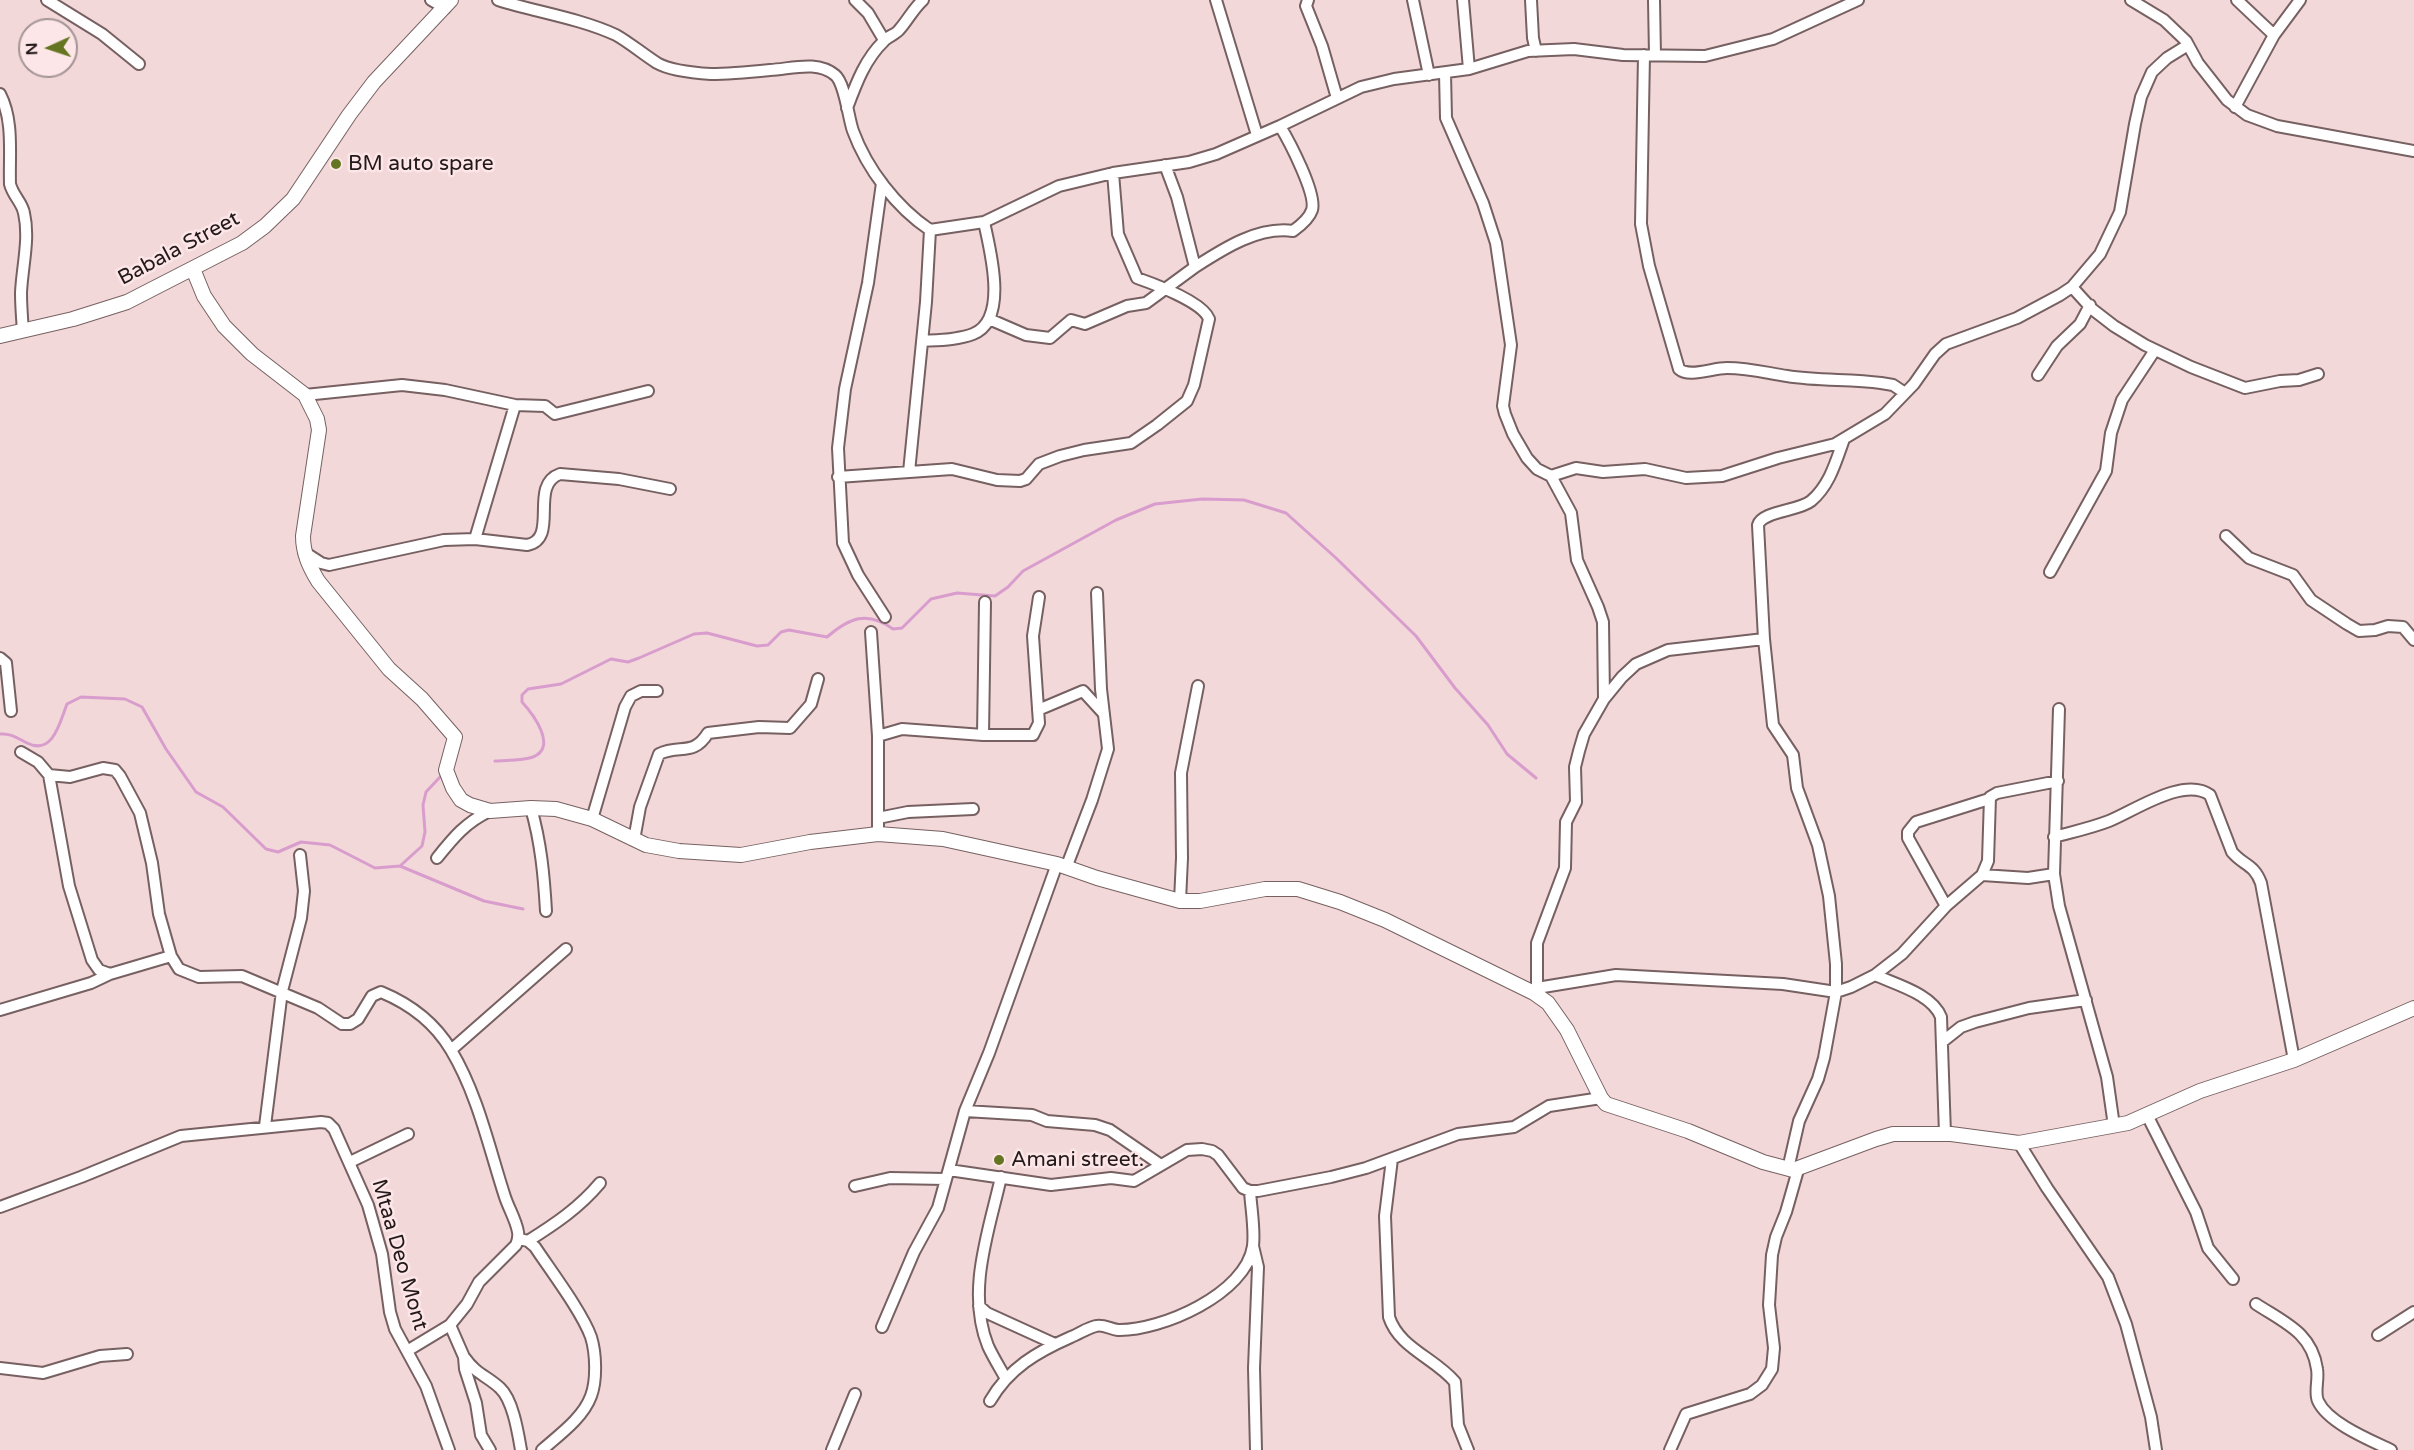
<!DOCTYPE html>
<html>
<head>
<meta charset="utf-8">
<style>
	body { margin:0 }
	#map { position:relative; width:2414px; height:1450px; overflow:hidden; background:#f2d8d9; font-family:"Varela Round",sans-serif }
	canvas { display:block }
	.north { position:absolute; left:18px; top:18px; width:60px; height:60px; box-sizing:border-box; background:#fce6e7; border:2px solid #a59495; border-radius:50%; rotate:267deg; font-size:16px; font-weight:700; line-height:24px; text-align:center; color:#23191a }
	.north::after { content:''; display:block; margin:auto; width:21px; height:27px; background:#667521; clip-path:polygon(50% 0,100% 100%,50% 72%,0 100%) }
</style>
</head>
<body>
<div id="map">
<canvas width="2414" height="1450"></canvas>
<div class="north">N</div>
</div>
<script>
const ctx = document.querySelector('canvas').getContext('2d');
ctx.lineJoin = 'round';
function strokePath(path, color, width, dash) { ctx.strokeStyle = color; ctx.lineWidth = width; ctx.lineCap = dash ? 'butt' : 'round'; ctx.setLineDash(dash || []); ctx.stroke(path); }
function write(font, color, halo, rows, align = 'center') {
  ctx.font = font + ' "Varela Round",sans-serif'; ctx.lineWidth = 5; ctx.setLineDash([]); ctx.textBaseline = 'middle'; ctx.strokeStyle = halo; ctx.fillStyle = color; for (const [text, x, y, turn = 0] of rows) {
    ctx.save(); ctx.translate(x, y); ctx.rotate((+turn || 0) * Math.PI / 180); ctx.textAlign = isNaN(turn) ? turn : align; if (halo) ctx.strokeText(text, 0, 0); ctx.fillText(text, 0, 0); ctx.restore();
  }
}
const stream = new Path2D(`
	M0 734C11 733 17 738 27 743 53 756 60 722 67 704L81 697 125 699 142 707 166 749 196 792 223 807 266 849 278 852 301 842 330 845 375 868 400 866 484 901 523 909
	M495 761C506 760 522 761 533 757 558 747 533 714 522 702V695L528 689 561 684 611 659 628 662 639 658 694 634 707 633 757 646 768 645 781 632 789 630 827 637C849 618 867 610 893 629L902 628 931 599 957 593 995 596 1008 587 1023 571 1116 520 1155 504 1202 499 1244 500 1286 513 1336 558 1416 636 1455 688 1488 725 1507 754 1536 778
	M400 866 422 846 425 832 423 805 426 792 441 776`);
const street = new Path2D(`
	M47 0 102 34 139 64
	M431 0 445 8
	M498 0C536 12 579 18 616 35 630 43 643 54 657 63 671 71 695 73 711 74 730 74 750 72 770 70 791 69 817 60 835 75 845 83 848 117 853 131 867 169 896 207 930 230L984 222 1059 186 1113 173 1189 162 1216 154 1280 126 1361 87 1394 79 1469 69 1528 51 1574 49 1623 55 1705 56 1773 39 1858 0
	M855 0 868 13 884 40
	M1216 0 1257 135
	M1308 0 1306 6 1322 46 1337 98
	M1413 0 1429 75
	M1463 0 1469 69
	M1531 0 1533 38 1536 51
	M1654 0 1655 55
	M2131 0 2164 20 2186 41 2198 63 2227 100 2247 115 2277 126 2414 151
	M2274 35 2300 0
	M1644 55 1641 224 1649 266 1679 369C1689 378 1712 368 1727 368 1749 368 1767 373 1787 376 1818 381 1850 379 1881 383L1893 385 1905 393
	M1445 73 1446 118 1483 203 1496 243 1511 345 1503 406 1505 414 1513 434 1527 458 1537 469 1551 476 1576 468 1603 472 1645 469 1686 478 1722 476 1778 458 1835 444 1885 414 1914 384 1935 354 1946 344 2017 318 2060 295 2072 287 2100 254 2120 212 2135 124 2141 97 2152 72 2167 58 2188 45
	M0 94C14 121 9 154 10 184 13 196 22 202 24 213 30 239 22 267 21 293 21 306 22 318 23 331
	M2235 107 2274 35 2237 0
	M847 108C856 84 865 59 884 41 888 36 895 35 899 30 908 20 913 9 923 0
	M882 183 868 283 845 389 838 448 843 543 858 575 885 617
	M1195 267C1223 249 1258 226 1293 231 1300 226 1309 219 1312 210 1317 194 1289 141 1280 126
	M2072 287 2092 309 2114 326 2145 345 2191 367 2245 388 2280 381 2299 380 2318 374
	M989 319 1026 335 1050 338 1071 320 1085 324 1127 306 1146 303 1195 267 1177 197 1165 165
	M922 341C939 340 957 340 973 334 1009 320 990 250 984 222
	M2038 375 2057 346 2080 324 2090 305
	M305 395 402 385 445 390 515 405 545 406 555 414 648 391
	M909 472 926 302 930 230
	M1551 476 1571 513 1577 560 1598 607 1603 622 1604 699
	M838 477 952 469 997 480 1020 481 1026 479 1039 464 1060 456 1084 450 1131 443 1157 425 1187 401 1194 385 1209 319C1203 302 1154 284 1137 278L1118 234 1113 173
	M2226 536 2249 558 2293 575 2311 600 2347 624 2359 631 2375 630 2388 626 2403 627 2414 640
	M475 539 515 405
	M304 552 321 563 329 565 444 540 475 539 527 545C560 539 528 485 560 474L619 479 670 489
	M2050 572 2106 471 2111 433 2122 400 2155 350
	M871 632 878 736V834
	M0 658 6 663 11 711
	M2059 709 2054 874 2059 906 2107 1077 2114 1126
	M1038 710 1083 691 1104 714
	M983 735 985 602
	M878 736 902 729 983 735H1033L1039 723 1033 636 1039 597
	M21 752 38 762 49 775 69 886 92 960 99 970 110 974 171 956
	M49 775 70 777 103 768 115 770 120 776 140 813 152 863 159 914 171 956 179 969 199 977 242 976 318 1008 342 1024H350L358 1019 372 996 381 992C410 1004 435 1023 451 1050 478 1095 489 1148 505 1197 509 1209 516 1220 518 1232 519 1237 518 1240 516 1245L479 1282 467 1304 450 1325 407 1351
	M531 808C541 843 544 876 546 911
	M878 818 908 812 973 809
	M592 819 625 707 631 696 641 691H657
	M2054 837C2072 832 2091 828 2109 821 2134 811 2184 776 2210 795L2232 852C2244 866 2254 864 2261 883L2294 1060
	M634 840 640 807 659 754C680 744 693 757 708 733L759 727 790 728 811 704 818 679
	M437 858C453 838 466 822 490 811
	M1066 868 1092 800 1108 749 1101 689 1097 593
	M1982 875 2028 878 2054 874
	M1180 901 1182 858 1181 773 1198 686
	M1946 906 1908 838V832L1916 822 1989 799
	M1875 975C1897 985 1932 994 1941 1017L1945 1134
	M1537 988 1616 975 1783 984 1836 992 1851 987 1875 975 1902 954 1946 906 1982 875 1988 861 1990 797 1997 793 2058 781
	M1534 993 1537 988V943L1565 868 1566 822 1576 802 1575 767 1579 751 1584 734 1604 699 1622 677 1636 664 1668 650 1764 639
	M0 1010 91 983 110 974
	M1942 1042 1961 1027 1975 1022 2029 1008 2086 1000
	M451 1050 566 949
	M965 1111 1032 1115 1047 1121 1095 1125 1110 1130 1161 1165
	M2147 1115 2196 1212 2208 1248 2233 1279
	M265 1126 282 991 301 918 304 891 300 855
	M2019 1143 2047 1188 2108 1277 2126 1324 2151 1417 2156 1450
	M1392 1159 1385 1216 1389 1317C1399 1348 1435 1358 1455 1382L1458 1425 1468 1450
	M350 1162 408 1134
	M1788 1169 1799 1121 1818 1079 1824 1058 1836 992V964L1829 896 1818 845 1797 788 1793 755 1773 725 1764 639 1758 525C1762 511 1799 511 1811 501 1830 485 1836 461 1844 439
	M949 1170 1051 1185 1111 1178 1134 1181 1187 1150 1202 1149 1212 1151 1218 1155 1243 1188 1250 1191H1258L1331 1177 1366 1168 1458 1134 1514 1127 1549 1106 1601 1098
	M1001 1177C989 1231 966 1291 988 1346 993 1357 1000 1368 1006 1379
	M855 1186 890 1178 946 1179
	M0 1207 81 1177 181 1136 321 1122 328 1123 334 1129 368 1205 382 1254 390 1312 395 1329 426 1386 449 1450
	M519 1239 528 1241 535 1247C551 1271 582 1312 591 1337 596 1353 597 1380 591 1396 583 1418 559 1435 542 1450
	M528 1241C555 1224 579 1208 600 1183
	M1253 1246 1258 1267 1254 1368 1256 1450
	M2256 1304C2285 1323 2312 1333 2317 1369 2319 1380 2314 1392 2318 1401 2328 1423 2370 1440 2391 1450
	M979 1306 987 1313 1055 1344
	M450 1325 464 1357 465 1369 476 1403 481 1435 490 1450
	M882 1327 914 1252 938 1208 965 1111 989 1053 1057 864
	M2378 1335 2414 1312
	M465 1358C476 1374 487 1376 500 1388 513 1400 518 1433 521 1450
	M0 1368 43 1373 100 1356 127 1354
	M990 1401C1009 1368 1037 1352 1071 1337 1079 1334 1087 1328 1096 1326 1103 1324 1110 1329 1118 1330 1161 1331 1246 1294 1253 1246 1255 1229 1251 1208 1250 1191
	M832 1450 855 1394
	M1670 1450 1686 1414 1750 1394 1762 1385 1772 1369 1774 1348 1769 1305 1772 1255 1776 1237 1786 1212 1798 1170`);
const secondary = new Path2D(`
	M193 269 204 296 224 326 252 354 305 395 317 419 319 430 303 536C303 553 309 566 318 581L389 669 422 699 455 737 446 770 453 788 461 800 470 805 490 811 531 808 556 809 592 819 646 845 679 851 741 855 810 842 878 834 943 839 1057 864 1097 878 1180 901H1200L1265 889H1298L1340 902 1385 920 1534 993 1548 1003 1567 1030 1601 1098 1606 1104 1688 1131 1763 1162 1793 1170 1876 1139 1893 1134H1951L2019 1143 2128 1123 2200 1091 2294 1060 2414 1008
	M0 336 73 319 127 302 242 243 265 226 293 199 349 115 374 82 451 0`);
const markers = [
	[336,164,6,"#667521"],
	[999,1160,6,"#667521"]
];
const poiNames = [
	["BM auto spare",348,164],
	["Amani street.",1011,1160]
];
const streetNames = [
	["Babala Street",179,249,-28],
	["Mtaa Deo Mont",399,1255,74]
];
strokePath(stream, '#d99dcd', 3);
strokePath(street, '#776061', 14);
strokePath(secondary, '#776061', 16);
strokePath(street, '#fff', 10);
strokePath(secondary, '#fff', 14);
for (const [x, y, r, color] of markers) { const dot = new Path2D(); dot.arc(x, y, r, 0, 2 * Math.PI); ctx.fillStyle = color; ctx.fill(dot); strokePath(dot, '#fce6e7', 2); }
write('21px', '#23191a', '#fce6e7', poiNames, 'left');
write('21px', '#23191a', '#fce6e7', streetNames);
</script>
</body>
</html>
